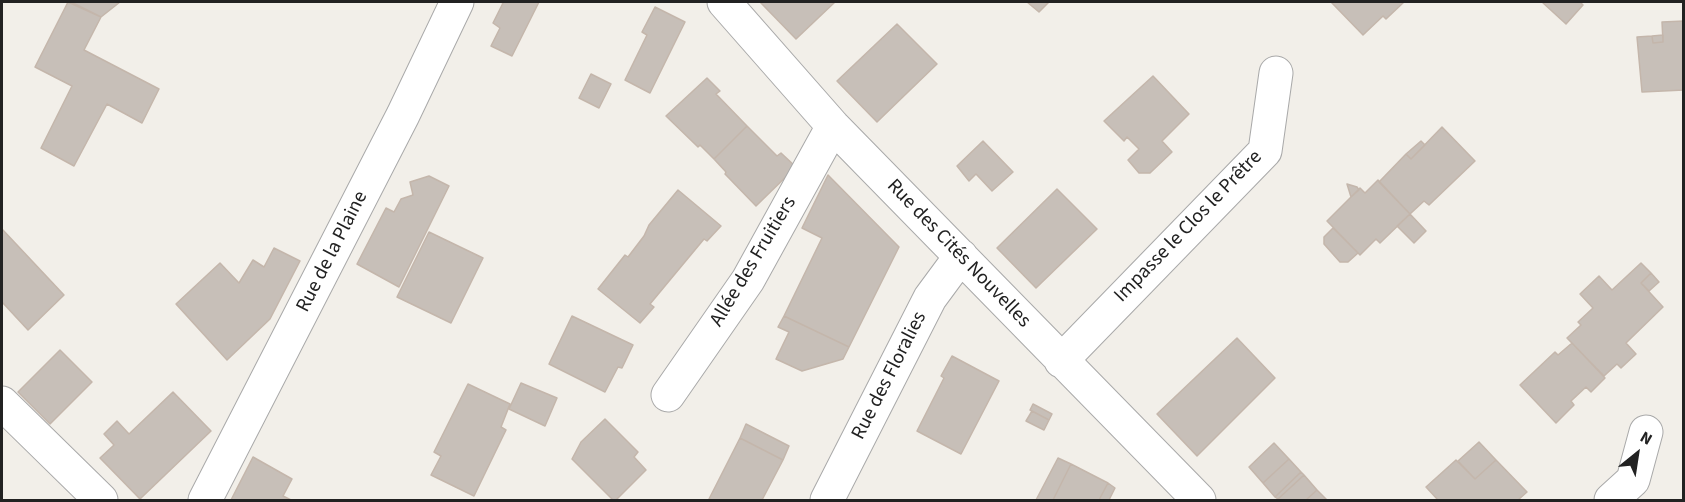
<!DOCTYPE html>
<html>
<head>
<meta charset="utf-8">
<style>
	body { margin:0 }
	#map { position:relative; width:1685px; height:502px; overflow:hidden; background:#f2efe9; font-family:"Source Sans 3",sans-serif }
	canvas { display:block }
	.frame { position:absolute; inset:0; border:3px solid #222; pointer-events:none }
	.north { position:absolute; left:1607px; top:424px; width:60px; height:60px; -webkit-text-stroke:4px #fff; paint-order:stroke; rotate:30deg; font-size:16px; font-weight:700; line-height:24px; text-align:center; color:#222 }
	.north::after { content:''; display:block; margin:auto; width:21px; height:27px; background:#222; clip-path:polygon(50% 0,100% 100%,50% 72%,0 100%) }
</style>
</head>
<body>
<div id="map">
<canvas width="1685" height="502"></canvas>
<div class="frame"></div>
<div class="north">N</div>
</div>
<script>
const ctx = document.querySelector('canvas').getContext('2d');
ctx.lineJoin = 'round';
function paint(path, color) { ctx.fillStyle = color; ctx.fill(path, 'evenodd'); }
function strokePath(path, color, width, dash) { ctx.strokeStyle = color; ctx.lineWidth = width; ctx.lineCap = dash ? 'butt' : 'round'; ctx.setLineDash(dash || []); ctx.stroke(path); }
function write(font, color, halo, rows, align = 'center') {
  ctx.font = font + ' "Source Sans 3",sans-serif'; ctx.lineWidth = 4.5; ctx.setLineDash([]); ctx.textBaseline = 'middle'; ctx.strokeStyle = halo; ctx.fillStyle = color; for (const [text, x, y, turn = 0] of rows) {
    ctx.save(); ctx.translate(x, y); ctx.rotate((+turn || 0) * Math.PI / 180); ctx.textAlign = isNaN(turn) ? turn : align; if (halo) ctx.strokeText(text, 0, 0); ctx.fillText(text, 0, 0); ctx.restore();
  }
}
const building = new Path2D(`
	M68 2 101 17 84 50 159 89 142 123 107 104 74 166 41 148 72 86 35 67Z
	M71 2H120L101 17Z
	M501 2H539L512 56 491 46 500 28 493 23 503 3Z
	M760 2H835L796 39Z
	M1027 2H1049L1039 12Z
	M1331 2H1404L1386 19 1383 16 1363 35Z
	M1542 2H1580L1583 5 1566 24Z
	M655 7 685 22 650 93 625 80 647 35 642 32Z
	M1684 21V90L1642 92 1637 37 1652 36 1653 43 1663 42 1662 22Z
	M897 24 937 64 877 122 837 81Z
	M1663 35V42L1653 43 1652 36Z
	M591 74 611 84 599 108 579 98Z
	M1153 76 1189 114 1162 141 1172 152 1150 173H1139L1128 160 1139 149 1127 137 1124 141 1104 121Z
	M707 78 720 91 716 94 747 126 714 159 700 145 698 147 666 116Z
	M747 126 777 156 781 153 796 167 756 206 725 174 726 172 714 159Z
	M1442 127 1475 161 1429 205 1424 201 1410 214 1379 182 1406 154 1411 159Z
	M983 141 1013 172 992 191 976 174 969 181 957 166Z
	M1421 141 1425 145 1411 159 1406 154Z
	M828 175 899 247 849 347 784 316 822 238 802 228Z
	M429 176 449 186 399 287 357 264 386 208 394 212 401 199 413 195 410 182Z
	M1378 180 1410 214 1380 243 1376 239 1360 255 1327 221 1360 188 1365 193Z
	M1347 184 1357 187 1359 190 1351 197Z
	M1057 189 1097 229 1036 288 997 248Z
	M678 190 721 226 707 241 704 239 650 304 654 307 640 323 598 289 625 255 628 257 644 236 649 225Z
	M1410 214 1426 231 1414 243 1397 226Z
	M1333 228 1358 253 1348 262H1340L1324 244V237Z
	M2 229 64 295 28 330 2 302Z
	M429 232 483 258 451 323 397 297Z
	M274 248 300 261 270 319 227 360 176 304 220 263 239 283 253 260 264 267Z
	M1641 263 1651 273 1641 283 1663 307 1626 343 1636 354 1621 368 1617 364 1604 376 1567 338 1581 325 1578 322 1593 308 1580 294 1599 276 1612 290Z
	M1651 273 1659 282 1649 291 1641 283Z
	M572 316 633 345 622 368 618 367 605 392 549 364Z
	M784 316 849 347 843 359 802 371 776 359 789 332 778 327Z
	M1237 338 1275 378 1197 456 1157 414Z
	M1572 343 1605 378 1591 392 1586 387 1571 401 1574 405 1556 423 1520 385 1555 352 1558 355Z
	M60 350 92 382 50 424 18 392Z
	M952 356 999 381 961 454 917 431 944 378 941 376Z
	M521 383 557 398 545 426 509 409Z
	M468 384 510 404 501 427 506 430 474 496 431 475 441 456 434 452Z
	M173 392 211 431 140 499 100 458 114 445 104 434 117 421 129 434Z
	M1033 404 1052 414 1049 420 1030 410Z
	M1032 411 1049 420 1044 430 1026 421Z
	M605 419 638 452 634 457 646 470 616 500H613L572 459 581 442Z
	M746 424 789 446 783 460 740 438Z
	M740 438 783 460 762 500H712L709 499Z
	M1479 442 1496 460 1475 479 1458 461Z
	M1274 443 1289 459 1263 483 1249 467Z
	M253 457 292 479 283 496 291 500H231Z
	M1058 458 1071 464 1053 500H1036Z
	M1289 459 1301 472 1275 497 1263 483Z
	M1456 460 1475 479 1496 460 1527 492 1518 500H1438L1426 487Z
	M1071 464 1108 483 1099 500H1053Z
	M1301 472 1304 475 1278 499 1275 497Z
	M1304 475 1317 490 1306 500H1279L1278 499Z
	M1108 483 1115 488 1109 500H1099Z
	M1317 490 1327 500H1306Z`);
const minor = new Path2D(`
	M724 2 833 126 1199 500
	M1061 361 1265 151 1276 73
	M668 395 748 280 833 126
	M2 403 101 500
	M205 500 403 115 457 2
	M827 500 930 298 961 256
	M1611 500 1633 480 1646 432`);
const streetNames = [
	["Impasse le Clos le Prêtre",1189,227,-46],
	["Rue de la Plaine",333,252,-63],
	["Rue des Cités Nouvelles",958,254,46],
	["Allée des Fruitiers",754,262,-59],
	["Rue des Floralies",890,376,-63]
];
paint(building, '#c7bfb8');
strokePath(building, '#c4b6ab', 1.5);
strokePath(minor, '#a9a9a9', 35);
strokePath(minor, '#fff', 33);
write('20px', '#222', '#fff', streetNames);
</script>
</body>
</html>
